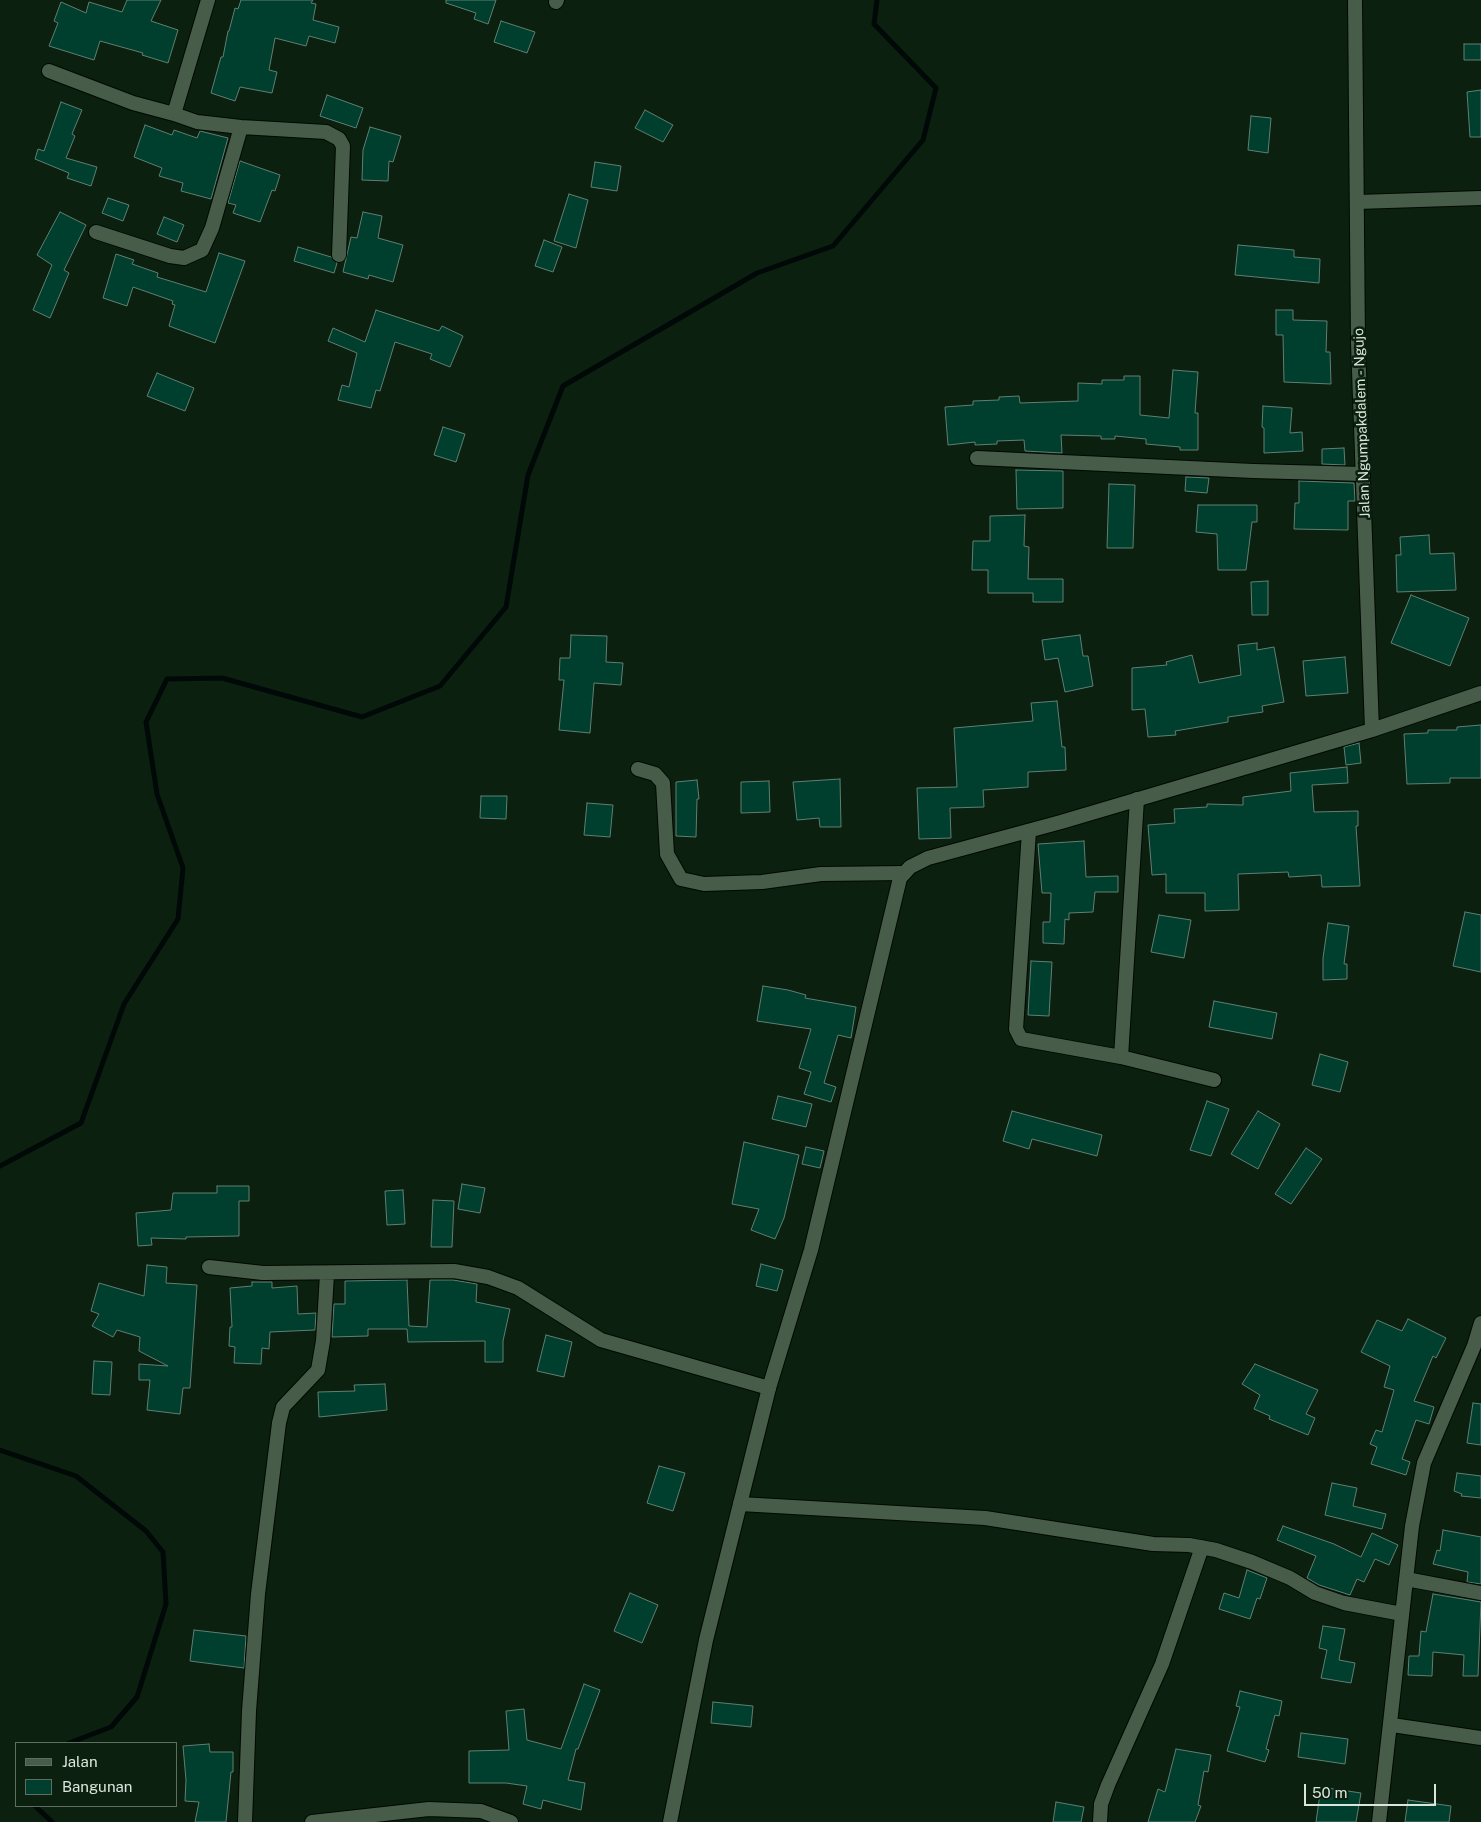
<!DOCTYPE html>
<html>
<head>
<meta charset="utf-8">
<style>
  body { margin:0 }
  #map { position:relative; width:1481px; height:1822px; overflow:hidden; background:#0c2010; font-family:"Public Sans",sans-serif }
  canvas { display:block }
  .legend { position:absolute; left:15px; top:1742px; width:162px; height:65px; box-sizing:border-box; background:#0c2010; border:1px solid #5e6f61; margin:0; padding:6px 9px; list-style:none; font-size:15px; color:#dae6db }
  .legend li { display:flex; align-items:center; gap:10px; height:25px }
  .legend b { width:25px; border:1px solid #5e6f61 }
  .scale { position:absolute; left:1304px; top:1784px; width:132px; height:22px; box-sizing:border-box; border:2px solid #dae6db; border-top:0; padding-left:6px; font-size:15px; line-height:18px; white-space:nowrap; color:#dae6db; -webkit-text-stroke:4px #0c2010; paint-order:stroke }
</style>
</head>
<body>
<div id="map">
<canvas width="1481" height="1822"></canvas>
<ul class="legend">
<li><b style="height:6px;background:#475d4a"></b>Jalan</li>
<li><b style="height:14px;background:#003e2d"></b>Bangunan</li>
</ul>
<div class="scale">50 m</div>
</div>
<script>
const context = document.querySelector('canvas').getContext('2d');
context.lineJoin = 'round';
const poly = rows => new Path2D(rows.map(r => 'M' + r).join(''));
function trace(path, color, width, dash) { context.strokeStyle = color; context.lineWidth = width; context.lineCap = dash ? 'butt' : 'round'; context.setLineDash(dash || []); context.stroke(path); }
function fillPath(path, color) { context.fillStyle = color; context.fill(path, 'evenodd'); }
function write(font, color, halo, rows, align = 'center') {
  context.font = font + ' "Public Sans",sans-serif'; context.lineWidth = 5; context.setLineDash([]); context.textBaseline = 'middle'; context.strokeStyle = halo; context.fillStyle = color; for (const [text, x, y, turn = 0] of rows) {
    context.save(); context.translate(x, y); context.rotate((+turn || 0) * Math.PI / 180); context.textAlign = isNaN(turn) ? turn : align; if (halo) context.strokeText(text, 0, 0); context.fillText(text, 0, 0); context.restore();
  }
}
const stream = poly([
  [0,1166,81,1123,124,1004,178,919,183,868,157,794,146,722,167,679,222,678,362,717,440,686,506,607,528,475,563,386,757,273,833,246,923,140,936,88,874,24,877,0],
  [0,1450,76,1476,146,1531,163,1552,166,1604,137,1697,111,1727,69,1743],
  [35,1806,52,1822]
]);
const building = poly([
  [127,0,161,0,151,21,178,30,168,63,142,55,143,53,100,41,94,60,49,46,58,23,54,21,61,2,86,13,89,2,122,12,127,0],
  [241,0,313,0,311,3,316,4,313,20,339,27,335,43,309,36,306,46,275,38,269,70,277,72,272,93,240,87,235,101,211,93,221,57,223,57,228,31,229,31,235,8,238,9,241,0],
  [446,0,496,0,488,24,474,19,476,13,446,3,446,0],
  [501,21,535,32,527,53,494,42,501,21],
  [1464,44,1481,44,1481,60,1464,60,1464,44],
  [1481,90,1481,137,1470,137,1467,92,1481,90],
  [327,95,363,108,356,128,320,116,327,95],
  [61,102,82,110,72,134,75,136,66,158,97,167,91,186,67,178,69,173,35,159,38,149,44,151,61,102],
  [645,110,673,125,663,142,635,128,645,110],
  [1251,116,1271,118,1268,153,1248,150,1251,116],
  [145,125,172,135,174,130,197,138,200,131,228,138,211,199,181,191,183,183,159,176,162,168,134,157,145,125],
  [370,127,401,136,393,162,389,161,388,181,362,180,363,150,370,127],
  [240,161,280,175,275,191,272,190,260,222,233,213,236,205,228,203,240,161],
  [595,162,621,166,617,191,591,187,595,162],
  [569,194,588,200,576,248,554,241,569,194],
  [108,198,129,205,123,221,102,213,108,198],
  [60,212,86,225,64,270,69,273,50,318,33,310,52,265,37,255,60,212],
  [363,212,382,216,378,238,403,245,393,282,369,275,368,279,343,272,351,237,357,238,363,212],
  [164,217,184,225,177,242,157,234,164,217],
  [544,240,562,247,553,272,535,266,544,240],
  [1238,245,1294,250,1294,257,1320,259,1319,283,1235,275,1238,245],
  [298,247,331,257,337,263,334,273,294,261,298,247],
  [219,253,245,261,215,343,169,326,175,305,172,304,173,301,133,287,127,306,103,298,116,254,134,260,132,264,158,273,157,277,206,292,219,253],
  [376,310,439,331,442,326,463,336,450,367,430,359,432,354,395,342,380,391,376,390,371,408,338,400,342,385,349,387,357,353,328,341,333,328,365,342,376,310],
  [1276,310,1293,310,1293,320,1327,321,1326,352,1330,352,1331,384,1284,382,1283,335,1276,335,1276,310],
  [1173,370,1198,372,1195,413,1198,413,1198,450,1180,450,1180,447,1146,444,1146,439,1115,436,1115,439,1101,439,1101,436,1061,435,1062,453,1025,451,1024,440,997,441,997,444,975,445,975,442,948,445,945,407,973,405,973,401,999,400,999,397,1019,396,1020,403,1078,401,1078,383,1102,384,1102,380,1124,380,1124,376,1140,376,1140,415,1169,418,1173,370],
  [157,373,194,388,185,411,147,396,157,373],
  [1263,406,1292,408,1290,433,1302,432,1303,451,1264,453,1264,428,1262,427,1263,406],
  [443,427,465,434,456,462,434,455,443,427],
  [1344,448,1345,465,1322,464,1322,449,1344,448],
  [1016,470,1063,471,1063,508,1017,509,1016,470],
  [1186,477,1209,478,1207,493,1185,491,1186,477],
  [1299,481,1354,483,1355,501,1348,501,1348,530,1294,529,1295,503,1299,503,1299,481],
  [1109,484,1135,485,1133,548,1107,548,1109,484],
  [1198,505,1257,505,1257,522,1252,522,1246,570,1218,570,1217,534,1196,532,1198,505],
  [1025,515,1024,546,1029,547,1028,579,1063,579,1063,602,1033,602,1033,593,988,593,988,570,972,570,973,541,990,541,990,516,1025,515],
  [1429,535,1430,554,1454,553,1456,590,1397,592,1396,555,1401,555,1400,537,1429,535],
  [1268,581,1268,615,1252,615,1251,582,1268,581],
  [1411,595,1469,618,1450,666,1391,643,1411,595],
  [571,635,607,636,606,662,623,663,621,685,594,683,590,733,559,730,564,680,559,680,560,658,570,658,571,635],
  [1080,635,1083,656,1088,656,1093,686,1065,692,1058,658,1045,660,1042,640,1080,635],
  [1257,643,1257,650,1274,647,1284,702,1262,706,1263,712,1228,717,1228,722,1175,731,1176,735,1148,737,1145,709,1132,710,1132,668,1167,665,1166,662,1192,655,1199,683,1241,675,1238,645,1257,643],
  [1345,657,1348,693,1306,696,1303,661,1345,657],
  [1057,701,1062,747,1065,747,1066,770,1028,772,1028,787,983,790,984,807,950,808,951,838,919,839,917,788,957,787,954,728,1033,721,1031,703,1057,701],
  [1481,725,1481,778,1450,778,1450,783,1407,784,1404,734,1428,733,1428,730,1457,730,1457,727,1481,725],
  [1359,743,1361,763,1346,765,1344,747,1359,743],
  [1347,767,1348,783,1312,785,1314,812,1358,811,1358,826,1356,826,1360,886,1322,887,1321,875,1289,877,1288,872,1238,874,1239,910,1205,911,1205,893,1166,893,1166,874,1152,875,1148,825,1175,823,1174,809,1207,807,1207,804,1243,805,1243,797,1291,791,1290,773,1347,767],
  [840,779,841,827,820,827,819,818,797,820,793,782,840,779],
  [697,780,699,799,697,799,696,837,676,836,676,782,697,780],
  [769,781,770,812,741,813,741,782,769,781],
  [481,796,507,796,506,819,480,818,481,796],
  [587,803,613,805,610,837,584,835,587,803],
  [1084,841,1086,877,1118,876,1118,892,1095,892,1093,912,1069,913,1069,920,1065,919,1064,944,1043,943,1043,922,1050,922,1051,893,1042,893,1038,844,1084,841],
  [1465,912,1481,915,1481,972,1453,966,1465,912],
  [1159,915,1191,920,1184,958,1151,952,1159,915],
  [1328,923,1349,926,1344,964,1347,964,1347,979,1323,980,1323,958,1328,923],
  [1031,961,1052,962,1049,1016,1028,1015,1031,961],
  [763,986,788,990,806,995,805,998,856,1007,851,1038,838,1035,824,1083,836,1087,831,1102,804,1094,811,1072,799,1068,811,1029,757,1021,763,986],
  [1214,1001,1277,1013,1272,1039,1209,1027,1214,1001],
  [1320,1054,1348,1062,1340,1092,1312,1085,1320,1054],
  [778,1096,812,1104,806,1127,772,1119,778,1096],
  [1207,1101,1229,1109,1211,1156,1190,1150,1207,1101],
  [1012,1111,1102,1135,1097,1156,1032,1139,1029,1149,1003,1141,1012,1111],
  [1258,1111,1280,1124,1258,1169,1231,1154,1258,1111],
  [744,1142,799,1155,784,1218,775,1239,751,1230,759,1209,732,1204,744,1142],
  [806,1147,824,1151,820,1168,802,1164,806,1147],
  [1306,1148,1322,1159,1291,1204,1275,1194,1306,1148],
  [462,1184,485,1188,480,1213,458,1209,462,1184],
  [217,1186,249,1186,249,1201,239,1201,239,1236,186,1237,186,1239,151,1238,152,1245,138,1246,136,1213,171,1210,173,1193,217,1193,217,1186],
  [403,1190,405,1224,387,1225,385,1191,403,1190],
  [433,1200,454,1201,452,1247,431,1247,433,1200],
  [761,1264,783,1270,777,1291,756,1286,761,1264],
  [147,1265,167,1267,166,1283,197,1285,190,1388,183,1388,180,1414,147,1410,150,1380,139,1380,139,1364,168,1366,139,1351,140,1337,117,1330,113,1337,92,1326,99,1314,91,1311,99,1283,144,1296,147,1265],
  [407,1280,409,1326,427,1327,430,1280,453,1280,477,1284,476,1302,510,1309,503,1341,503,1362,485,1362,485,1341,408,1342,407,1329,368,1329,368,1336,332,1337,334,1304,345,1304,345,1281,407,1280],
  [252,1282,272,1282,272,1288,297,1286,298,1314,316,1313,315,1330,270,1332,269,1349,262,1348,261,1364,234,1363,235,1347,229,1346,230,1327,232,1327,230,1288,252,1286,252,1282],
  [1408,1319,1446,1338,1436,1358,1433,1356,1414,1401,1434,1407,1429,1424,1416,1420,1402,1459,1410,1462,1406,1475,1371,1464,1377,1447,1370,1444,1376,1430,1382,1432,1394,1390,1384,1387,1390,1366,1361,1352,1377,1320,1402,1331,1408,1319],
  [546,1335,572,1342,564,1377,537,1371,546,1335],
  [94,1361,112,1362,110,1395,92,1394,94,1361],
  [1255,1364,1318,1390,1306,1414,1315,1418,1308,1435,1269,1419,1270,1416,1254,1409,1260,1395,1242,1384,1255,1364],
  [385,1384,387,1410,319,1417,318,1392,355,1391,354,1385,385,1384],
  [1473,1403,1481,1404,1481,1445,1467,1443,1473,1403],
  [659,1466,685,1473,673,1511,647,1503,659,1466],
  [1457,1473,1481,1476,1481,1498,1461,1496,1462,1494,1454,1491,1457,1473],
  [1332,1483,1357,1488,1353,1506,1386,1514,1382,1529,1325,1515,1332,1483],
  [1283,1526,1334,1544,1361,1557,1372,1533,1398,1545,1389,1565,1375,1559,1364,1582,1357,1579,1350,1595,1319,1585,1307,1578,1316,1556,1277,1540,1283,1526],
  [1443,1530,1481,1537,1481,1584,1467,1582,1468,1572,1433,1564,1437,1550,1440,1551,1443,1530],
  [1247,1570,1267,1578,1260,1599,1257,1598,1250,1619,1219,1609,1224,1593,1239,1598,1247,1570],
  [630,1593,658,1605,642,1643,614,1631,630,1593],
  [1433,1594,1481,1602,1478,1676,1463,1676,1464,1655,1433,1652,1432,1676,1408,1675,1409,1656,1419,1656,1421,1631,1426,1632,1433,1594],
  [1323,1626,1345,1629,1339,1660,1355,1663,1351,1683,1321,1678,1327,1650,1319,1648,1323,1626],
  [194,1630,246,1636,244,1668,190,1661,194,1630],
  [584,1684,600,1690,578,1749,576,1749,568,1780,585,1783,581,1810,543,1800,541,1809,523,1804,527,1786,506,1783,469,1783,469,1751,509,1750,506,1711,524,1709,527,1740,561,1749,584,1684],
  [1240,1691,1282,1701,1279,1716,1275,1715,1266,1749,1269,1750,1265,1762,1227,1751,1240,1707,1236,1706,1240,1691],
  [713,1702,753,1706,751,1727,711,1723,713,1702],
  [1301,1733,1348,1739,1345,1764,1298,1757,1301,1733],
  [209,1744,210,1752,233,1752,233,1772,231,1772,226,1822,195,1822,199,1802,185,1801,186,1780,183,1746,209,1744],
  [1176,1749,1211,1755,1208,1772,1204,1771,1198,1805,1201,1806,1195,1822,1148,1822,1158,1789,1165,1792,1176,1749],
  [1321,1787,1361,1793,1356,1822,1316,1822,1321,1787],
  [1408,1800,1451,1806,1449,1822,1405,1822,1408,1800],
  [1056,1802,1084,1807,1081,1822,1053,1822,1056,1802]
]);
const minor = poly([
  [208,0,174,114,197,122,241,127,326,132,339,139,343,146,339,255],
  [556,2,557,0],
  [49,71,133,103,174,114],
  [1357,202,1481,198],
  [96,232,170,256,184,258,202,250,212,228,241,127],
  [977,458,1253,471,1363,474],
  [638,769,655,774,663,783,667,854,681,879,704,884,762,882,821,874,904,873],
  [1029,831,1016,1029,1021,1039,1121,1057,1214,1080],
  [1121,1057,1137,799],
  [209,1267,263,1273,454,1271,488,1277,518,1288,601,1340,769,1388],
  [740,1504,985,1518,1153,1544,1189,1545,1216,1550,1252,1562,1290,1578,1315,1593,1344,1603,1402,1614],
  [1406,1579,1481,1593],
  [1392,1725,1481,1738],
  [245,1822,249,1711,258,1594,279,1423,283,1407,318,1370,323,1341,327,1274],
  [312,1822,429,1809,481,1811,511,1822],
  [1100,1822,1101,1804,1108,1785,1162,1664,1202,1547],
  [1379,1822,1412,1526,1424,1463,1474,1346,1481,1323]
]);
const tertiary = poly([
  [1355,0,1358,343,1372,730],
  [670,1822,706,1640,769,1388,811,1250,900,878,910,867,928,858,1061,822,1372,730,1481,693]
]);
const streetNames = [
  ["Jalan Ngumpakdalem - Ngujo",1362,423,-92]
];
trace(stream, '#000908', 5);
fillPath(building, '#003e2d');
trace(building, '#607f72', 1);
trace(minor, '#000901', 16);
trace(tertiary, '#000901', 16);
trace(minor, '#475d4a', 14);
trace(tertiary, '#475d4a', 14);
write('14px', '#dae6db', '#0c2010', streetNames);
</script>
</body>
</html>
